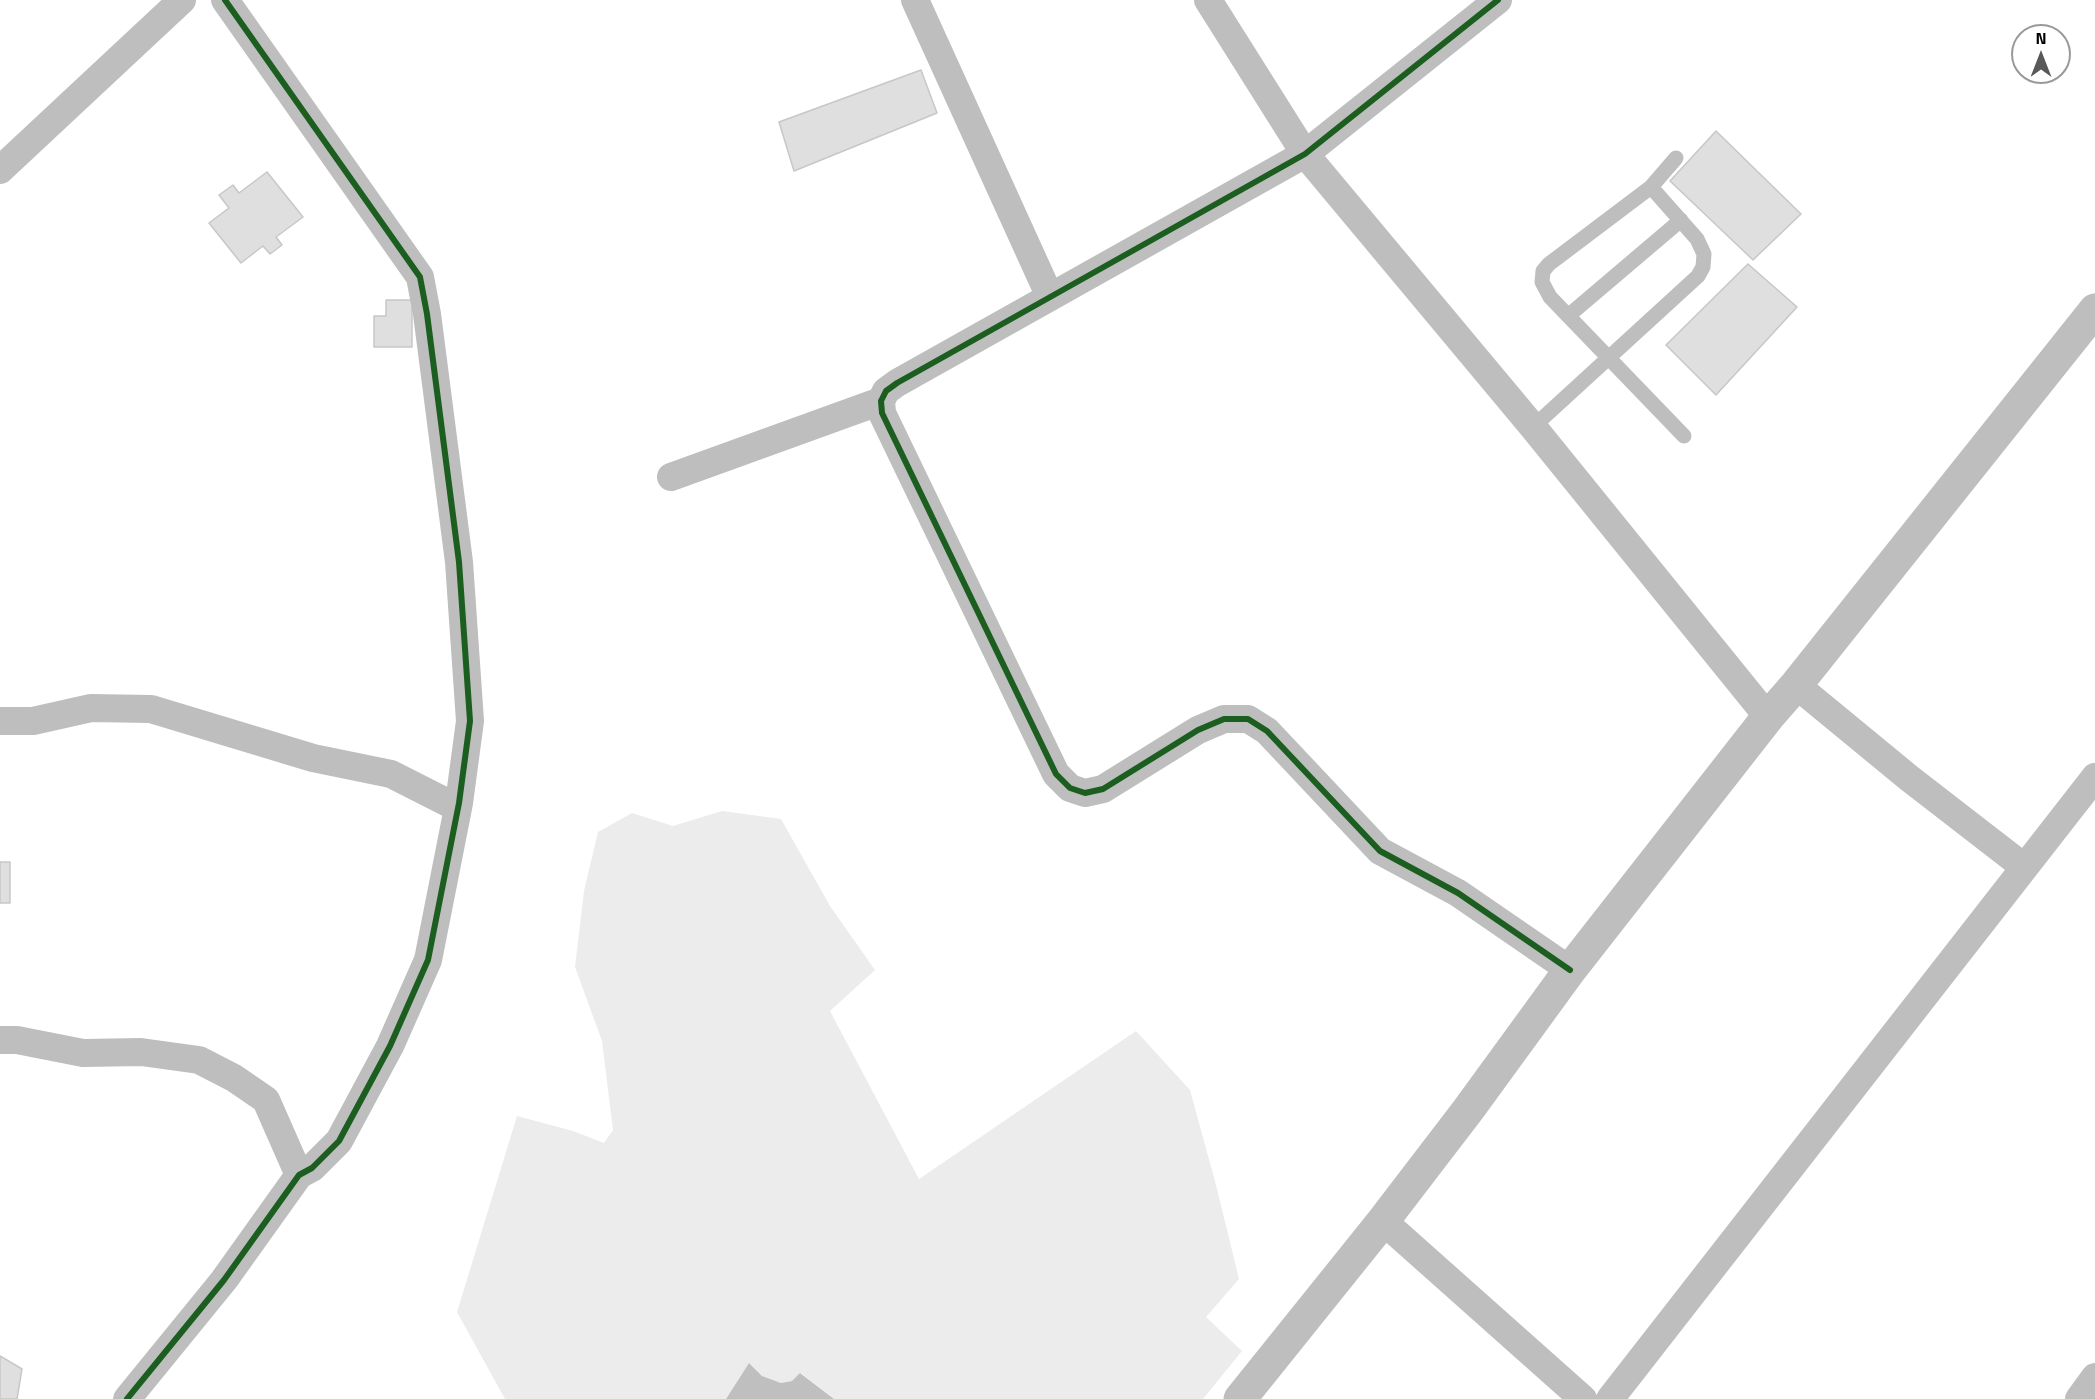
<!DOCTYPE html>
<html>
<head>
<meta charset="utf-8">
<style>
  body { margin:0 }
  #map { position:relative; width:2095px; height:1399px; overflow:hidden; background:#fff; font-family:"Titillium Web",sans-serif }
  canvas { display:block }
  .north { position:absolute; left:2011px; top:24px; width:60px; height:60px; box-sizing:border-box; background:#fff; border:2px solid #999; border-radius:50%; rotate:0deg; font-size:16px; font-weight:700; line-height:24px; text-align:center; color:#000 }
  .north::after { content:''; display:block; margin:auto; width:21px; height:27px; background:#595959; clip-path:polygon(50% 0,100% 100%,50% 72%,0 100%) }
</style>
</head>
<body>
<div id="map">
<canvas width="2095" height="1399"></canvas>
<div class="north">N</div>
</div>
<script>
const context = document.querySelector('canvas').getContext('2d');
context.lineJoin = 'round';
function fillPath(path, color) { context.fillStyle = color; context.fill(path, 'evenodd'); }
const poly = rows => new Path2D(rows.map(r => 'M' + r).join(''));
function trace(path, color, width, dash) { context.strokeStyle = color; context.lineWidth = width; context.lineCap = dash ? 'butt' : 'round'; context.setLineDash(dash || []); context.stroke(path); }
const green = poly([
  [722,811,781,819,830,906,875,970,830,1011,919,1179,1136,1031,1190,1090,1216,1185,1239,1279,1206,1317,1242,1351,1203,1399,834,1399,801,1373,793,1381,781,1383,762,1376,749,1363,726,1399,505,1399,457,1312,517,1116,573,1131,604,1143,613,1130,602,1041,575,967,584,891,598,832,632,813,673,826]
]);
const water = poly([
  [749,1363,762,1376,781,1383,792,1381,800,1373,834,1399,726,1399]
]);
const building = poly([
  [921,70,937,113,794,171,779,122,921,70],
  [1716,131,1801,214,1753,260,1670,181,1716,131],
  [267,172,303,217,276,237,282,245,270,254,263,246,241,263,209,223,229,208,219,195,233,185,239,193,267,172],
  [1748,264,1797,307,1716,395,1666,345,1748,264],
  [386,300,412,300,412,347,374,347,374,316,386,316,386,300],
  [0,862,10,862,10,903,0,903,0,862],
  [0,1356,22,1369,17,1399,0,1399,0,1356]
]);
const service = poly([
  [1676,158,1651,187,1549,264,1543,271,1542,282,1550,297,1684,436],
  [1568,316,1681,220],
  [1533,427,1698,276,1703,267,1704,254,1697,239,1651,187]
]);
const minor = poly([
  [915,0,1050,297],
  [1208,0,1305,154,1533,427,1768,717],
  [1498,0,1305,154,897,383,886,391,881,401,882,413,1056,774,1070,788,1085,793,1103,789,1198,730,1224,719,1248,719,1267,731,1380,851,1458,893,1570,970],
  [0,170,182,0],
  [671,477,881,401],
  [1796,685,1909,778,2024,867],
  [0,721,33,721,91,708,151,709,313,758,391,774,458,808],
  [0,1040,17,1040,83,1053,141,1052,199,1060,234,1078,266,1100,299,1175],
  [1383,1221,1583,1399],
  [127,1399,224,1280,299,1175,312,1168,339,1141,390,1046,428,960,459,803,470,721,459,562,427,314,420,277,225,0],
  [1610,1399,2095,777],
  [2079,1399,2095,1377]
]);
const tertiary = poly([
  [1240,1399,1383,1221,1468,1110,1570,970,1768,717,1796,685,2095,310]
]);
const cycleway = poly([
  [1498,0,1305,154,897,383,886,391,881,401,882,413,1056,774,1070,788,1085,793,1103,789,1198,730,1224,719,1248,719,1267,731,1380,851,1458,893,1570,970],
  [127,1399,224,1280,299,1175,312,1168,339,1141,390,1046,428,960,459,803,470,721,459,562,427,314,420,277,225,0]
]);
fillPath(green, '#ececec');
fillPath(water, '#bfbfbf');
fillPath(building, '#dfdfdf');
trace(building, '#c7c7c7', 1.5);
trace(service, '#bebebe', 15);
trace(minor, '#bebebe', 28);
trace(tertiary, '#bebebe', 33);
trace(cycleway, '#1b5e20', 6);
</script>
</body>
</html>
